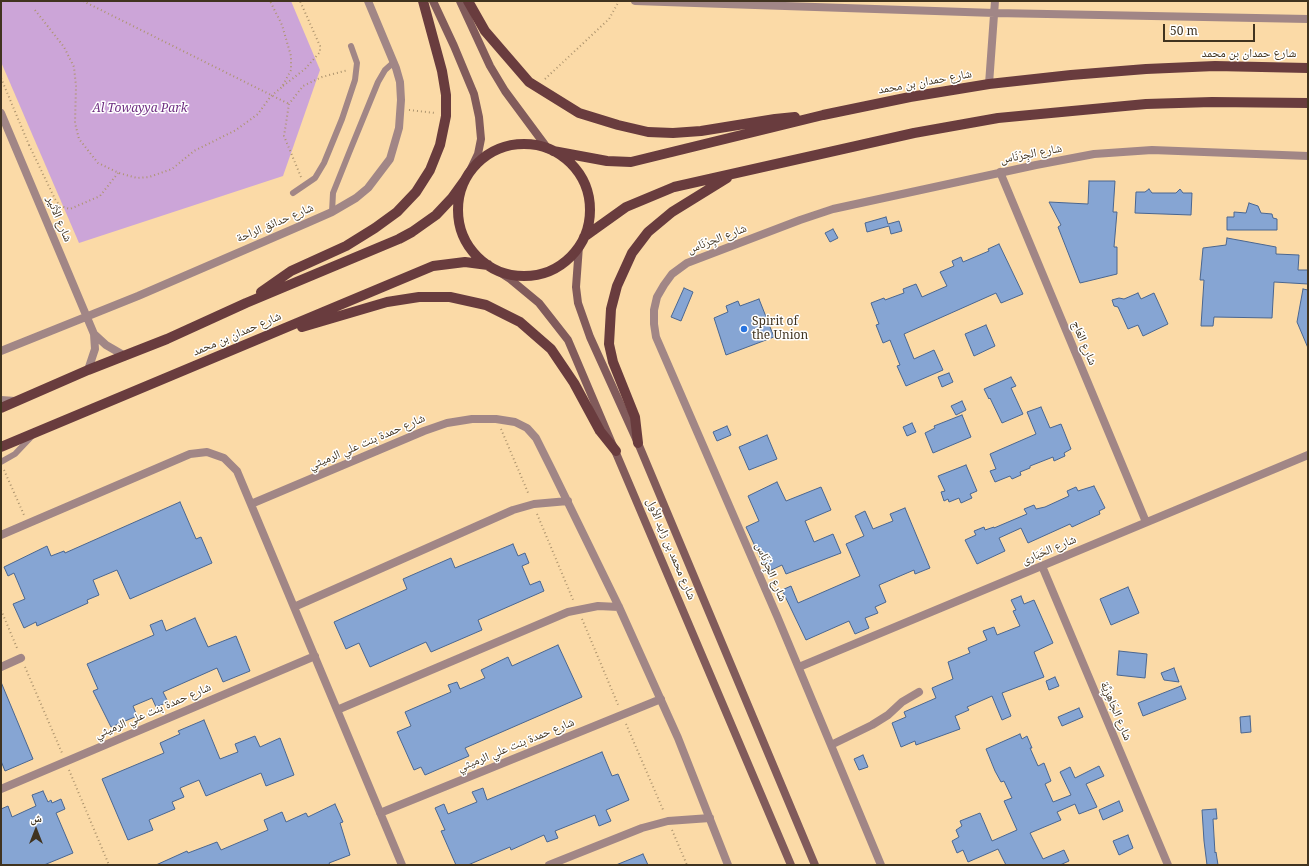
<!DOCTYPE html>
<html>
<head>
<meta charset="utf-8">
<style>
  body { margin:0 }
  #map { position:relative; width:1309px; height:866px; overflow:hidden; background:#fbdaa7; font-family:"Noto Serif","Noto Naskh Arabic",serif }
  canvas { display:block }
  .frame { position:absolute; inset:0; border:2px solid #40331f; pointer-events:none }
  .north { position:absolute; left:16px; top:810px; width:40px; height:40px; -webkit-text-stroke:3px #fff; paint-order:stroke; rotate:0deg; font-size:11px; font-weight:700; line-height:16px; text-align:center; color:#40331f }
  .north::after { content:''; display:block; margin:auto; width:14px; height:18px; background:#40331f; clip-path:polygon(50% 0,100% 100%,50% 72%,0 100%) }
  .scale { position:absolute; left:1163px; top:24px; width:92px; height:18px; box-sizing:border-box; border:2px solid #40331f; border-top:0; padding-left:5px; font-size:12px; line-height:14px; white-space:nowrap; color:#40331f; -webkit-text-stroke:3px #fff; paint-order:stroke }
</style>
</head>
<body>
<div id="map">
<canvas width="1309" height="866"></canvas>
<div class="frame"></div>
<div class="north">ش</div>
<div class="scale">50 m</div>
</div>
<script>
const context = document.querySelector('canvas').getContext('2d');
context.lineJoin = 'round';
function fillPath(path, color) { context.fillStyle = color; context.fill(path, 'evenodd'); }
const poly = rows => new Path2D(rows.map(r => 'M' + r).join(''));
function trace(path, color, width, dash) { context.strokeStyle = color; context.lineWidth = width; context.lineCap = dash ? 'butt' : 'round'; context.setLineDash(dash || []); context.stroke(path); }
function write(font, color, halo, rows, align = 'center') {
  context.font = font + ' "Noto Serif","Noto Naskh Arabic",serif'; context.lineWidth = 3; context.setLineDash([]); context.textBaseline = 'middle'; context.strokeStyle = halo; context.fillStyle = color; for (const [text, x, y, turn = 0] of rows) {
    context.save(); context.translate(x, y); context.rotate((+turn || 0) * Math.PI / 180); context.textAlign = isNaN(turn) ? turn : align; if (halo) context.strokeText(text, 0, 0); context.fillText(text, 0, 0); context.restore();
  }
}
const green = poly([
  [1,1,291,1,320,70,283,176,79,243,1,62]
]);
const building = poly([
  [1089,181,1115,181,1113,212,1117,212,1114,247,1117,247,1117,274,1080,283,1058,227,1061,225,1049,202,1088,204,1089,181],
  [1149,189,1152,193,1176,193,1180,189,1183,193,1192,193,1191,215,1135,213,1136,192,1145,192,1149,189],
  [1249,203,1258,206,1261,213,1272,214,1273,218,1277,219,1277,230,1227,230,1227,217,1234,217,1234,212,1246,213,1249,203],
  [886,217,888,224,899,221,902,231,891,234,889,226,867,232,865,223,886,217],
  [833,229,838,238,830,242,825,233,833,229],
  [1227,238,1276,247,1276,254,1299,255,1298,270,1308,270,1308,284,1274,282,1272,318,1214,317,1213,326,1201,326,1204,280,1200,280,1203,248,1226,245,1227,238],
  [999,244,1023,294,1001,303,996,293,904,334,914,359,934,350,943,370,906,386,897,366,900,365,890,340,883,343,876,325,879,324,871,303,884,298,885,300,904,293,903,289,916,284,922,297,947,286,940,272,954,266,952,261,961,257,963,262,989,251,988,249,999,244],
  [684,288,693,292,681,321,671,317,684,288],
  [1303,289,1308,290,1308,348,1297,322,1303,289],
  [1138,293,1141,299,1154,293,1168,324,1143,336,1138,325,1128,329,1118,307,1114,306,1112,300,1119,298,1124,299,1138,293],
  [759,299,774,337,726,355,714,318,728,312,726,306,738,301,740,306,759,299],
  [986,325,995,346,974,356,965,334,986,325],
  [949,373,953,382,942,387,938,377,949,373],
  [1011,377,1016,386,1011,388,1023,414,1002,423,990,398,989,399,984,389,1011,377],
  [962,401,966,410,956,415,951,406,962,401],
  [1041,407,1050,428,1061,424,1071,449,1064,453,1065,456,1054,461,1053,457,1030,466,1030,468,1020,472,1021,475,1012,479,1010,476,995,482,990,471,996,469,990,454,1036,434,1027,412,1041,407],
  [962,415,971,437,933,453,925,433,935,428,934,426,962,415],
  [912,423,916,432,907,436,903,427,912,423],
  [727,426,731,435,717,441,713,432,727,426],
  [767,435,777,459,749,470,739,447,767,435],
  [966,465,977,491,970,494,972,498,961,503,959,498,949,502,948,499,944,501,941,492,945,491,938,476,966,465],
  [777,482,786,501,821,487,831,510,805,521,814,542,833,534,841,553,786,574,782,565,767,572,746,527,759,521,748,496,777,482],
  [1094,486,1105,508,1099,511,1100,514,1072,527,1070,524,1028,543,1021,528,999,538,1005,551,977,564,965,540,976,535,974,531,984,527,985,530,994,527,994,528,1027,514,1024,509,1034,505,1036,509,1045,507,1069,496,1067,491,1076,487,1078,491,1094,486],
  [180,502,196,539,201,537,212,563,130,599,117,570,93,580,99,595,87,600,88,603,37,626,36,622,24,628,13,604,25,599,14,573,8,576,4,567,47,546,51,556,64,551,65,553,180,502],
  [905,508,930,568,915,574,914,570,879,585,886,602,875,607,878,613,865,618,869,628,855,634,849,621,806,640,782,590,791,586,798,603,860,576,846,544,864,536,855,516,865,511,873,529,893,521,890,514,905,508],
  [513,544,518,556,525,553,529,563,522,566,530,585,540,581,544,591,478,620,482,630,431,652,426,642,370,667,359,643,346,649,334,622,407,589,403,579,451,558,455,568,513,544],
  [1128,587,1139,613,1111,625,1100,599,1128,587],
  [1021,596,1024,604,1034,600,1053,643,1034,652,1044,677,1002,693,1011,716,1002,720,992,696,967,707,969,710,955,716,960,729,916,745,915,741,901,747,892,723,906,717,904,712,936,698,932,688,953,679,948,662,970,653,968,648,987,640,983,631,994,627,997,635,1020,626,1013,611,1016,610,1011,600,1021,596],
  [195,618,208,647,236,636,250,671,223,682,217,668,163,692,168,702,156,707,152,698,133,706,137,716,111,727,93,691,98,689,87,664,154,635,150,625,162,620,166,631,195,618],
  [558,645,582,697,465,748,469,756,425,775,421,767,414,770,397,732,411,726,405,712,451,692,448,685,457,682,460,689,485,678,481,670,508,657,512,666,558,645],
  [1119,651,1147,654,1145,678,1117,675,1119,651],
  [1174,668,1179,682,1164,680,1161,673,1174,668],
  [1055,677,1059,686,1049,690,1046,681,1055,677],
  [1,682,33,759,5,771,1,761,1,682],
  [1181,686,1186,699,1143,716,1138,703,1181,686],
  [1079,708,1083,717,1062,726,1058,717,1079,708],
  [1250,716,1251,732,1241,733,1240,717,1250,716],
  [204,720,220,759,238,752,235,744,255,736,260,747,280,738,294,775,266,786,261,773,206,796,199,780,180,788,184,797,172,802,175,809,149,820,153,830,128,840,102,779,164,753,160,743,180,734,178,731,204,720],
  [1020,734,1022,739,1027,736,1032,748,1030,748,1038,766,1044,763,1051,781,1045,784,1053,802,1071,795,1060,772,1070,767,1075,778,1099,766,1104,776,1086,784,1097,807,1079,814,1075,804,1057,812,1061,820,1030,833,1043,859,1064,850,1069,861,1060,865,1006,865,998,849,968,862,963,850,957,853,952,841,959,837,956,830,962,826,960,821,980,813,992,841,1017,830,1004,801,1012,798,1004,781,1001,782,995,771,986,749,1020,734],
  [602,752,612,776,618,774,629,800,606,810,611,821,599,826,595,815,555,831,558,838,547,842,544,835,511,850,510,847,468,865,456,865,441,831,445,830,435,808,444,804,448,814,477,802,472,792,483,788,487,800,602,752],
  [863,755,868,767,859,770,854,759,863,755],
  [43,791,48,802,51,800,52,803,61,799,65,809,56,813,73,853,44,865,1,865,1,809,8,806,12,817,36,806,32,795,43,791],
  [1119,801,1123,811,1103,820,1099,810,1119,801],
  [335,804,343,822,340,823,350,855,329,863,330,865,156,865,187,851,188,853,217,842,221,850,268,830,264,820,282,812,286,822,306,813,308,817,335,804],
  [1216,809,1217,819,1213,819,1215,853,1216,852,1218,865,1207,865,1204,841,1202,810,1216,809],
  [1128,835,1133,848,1119,855,1113,841,1128,835],
  [643,854,648,865,616,865,643,854]
]);
const path = poly([
  [83,1,289,104],
  [35,10,64,47,74,67,76,86,75,123,79,139,98,163,119,173,137,178,149,177,172,169,194,151,236,130,258,114,271,96,282,87,291,70,291,56,282,25,270,1],
  [1,78,29,145],
  [545,79,609,19,619,1],
  [283,86,305,69,320,52,320,46,300,1],
  [409,110,435,113],
  [29,145,55,199,60,206,70,209,100,196,118,173],
  [301,177,284,136,289,104,303,86,322,77,348,70],
  [501,429,529,495],
  [4,470,24,515],
  [537,514,574,602],
  [1,610,17,648],
  [582,619,619,707],
  [25,667,62,753],
  [626,724,664,812],
  [69,770,109,865],
  [672,830,687,865]
]);
const service = poly([
  [293,193,315,178,324,163,342,119,355,80,357,63,351,46],
  [332,212,333,193,349,153,378,82,385,70,394,62],
  [1,399,15,400],
  [1,462,15,454,33,435]
]);
const minor = poly([
  [635,1,995,13,1308,19],
  [989,84,995,1],
  [1,113,94,334,95,349,88,370],
  [1000,172,1146,522],
  [94,334,106,345,125,356],
  [1,351,138,296,307,223,332,212,356,198,368,188,390,159,399,128,401,100,400,82,396,68,368,1],
  [251,504,424,431,447,423,472,419,496,419,515,422,527,428,536,438,552,470,619,607,678,738,728,865],
  [1,535,190,454,207,452,224,458,237,471,402,865],
  [1042,566,1168,865],
  [294,607,513,510,534,504,568,501],
  [1,667,21,658],
  [799,667,1308,455],
  [337,710,568,612,598,606,619,607],
  [831,745,872,725,888,715,902,702,919,692],
  [1,789,315,656],
  [380,813,661,699],
  [549,865,642,828,668,821,710,818],
  [881,865,777,616,656,337,654,324,654,310,657,297,664,285,672,274,687,263,800,220,833,209,1036,165,1094,154,1152,150,1308,156]
]);
const secondary = poly([
  [433,1,454,46,474,94,479,117,481,139,478,154,468,175],
  [460,1,490,66,505,91,548,149],
  [579,246,576,287,578,303,590,337,638,443,815,865],
  [493,268,510,279,539,303,568,340,791,865]
]);
const primary = poly([
  [468,1,485,31,529,82,579,113,618,125,648,132,673,133,701,131,775,119,795,117],
  '458 210a66 66 0 1 1 132 0a66 66 0 1 1-132 0Z',
  [553,151,607,161,631,162,823,115,910,97,989,84,1071,75,1146,69,1215,66,1308,68],
  [584,237,626,207,674,187,914,133,998,118,1146,104,1212,102,1308,103],
  [261,292,291,271,346,246,375,228,397,212,416,192,430,170,440,145,446,116,446,95,442,71,423,1],
  [302,327,387,302,419,297,450,297,486,305,520,322,551,349,574,383,600,431,616,451],
  [1,408,88,370,167,339,246,303,399,239,412,232,436,215,452,198,465,180],
  [638,443,635,417,613,362,609,344,611,309,617,286,632,253,648,232,672,212,727,178],
  [1,447,433,266,465,262,488,265]
]);
const markers = [
  [744,329,4,"#2874e0"]
];
const streetNames = [
  ["شارع حمدان بن محمد",1249,54],
  ["شارع حمدان بن محمد",925,82,-10],
  ["شارع الجِرْنَاس",1031,154,-11],
  ["شارع الأثير",59,219,67],
  ["شارع حدائق الراحة",275,223,-23],
  ["شارع الجِرْنَاس",717,239,-21],
  ["شارع حمدان بن محمد",237,334,-23],
  ["شارع العَاج",1084,343,67],
  ["شارع حمدة بنت علي الرميثي",367,442,-23],
  ["شارع محمد بن زايد الأول",671,549,67],
  ["شارع الحَبَارى",1049,550,-23],
  ["شارع الجِرْنَاس",771,572,67],
  ["شارع حمدة بنت علي الرميثي",153,711,-23],
  ["شارع الجَاهِزِيَّة",1116,711,67],
  ["شارع حمدة بنت علي الرميثي",516,745,-22]
];
const parkNames = [
  ["Al Towayya Park",140,109]
];
const poiNames = [
  ["Spirit of",752,322],
  ["the Union",752,336]
];
fillPath(green, '#cca5d8');
fillPath(building, '#86a5d3');
trace(building, '#4a6690', 1);
trace(path, '#ad946e', 2, [1, 3]);
trace(service, '#a18686', 6);
trace(minor, '#a18686', 8);
trace(secondary, '#815b5b', 8);
trace(primary, '#693c3e', 10);
for (const [x, y, r, color] of markers) { const dot = new Path2D(); dot.arc(x, y, r, 0, 2 * Math.PI); context.fillStyle = color; context.fill(dot); trace(dot, '#fff', 1.5); }
write('12px', '#40331f', '#fff', streetNames);
write('italic 12px', '#6f2f82', '#fff', parkNames);
write('12px', '#40331f', '#fff', poiNames, 'left');
</script>
</body>
</html>
